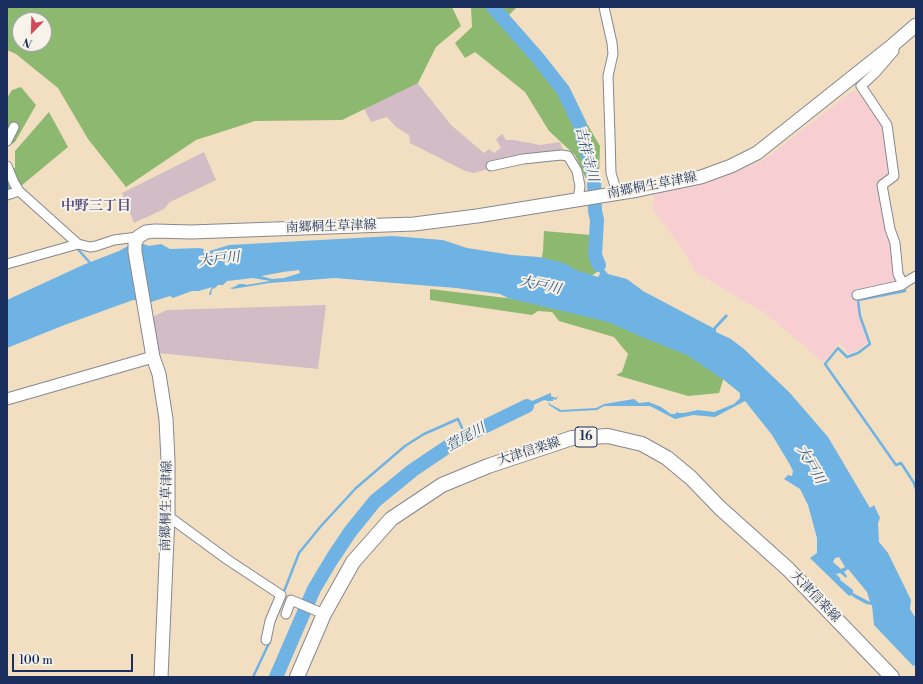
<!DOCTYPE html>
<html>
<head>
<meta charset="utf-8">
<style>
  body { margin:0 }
  #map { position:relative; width:923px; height:684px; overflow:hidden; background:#f2dfc1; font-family:"Libre Bodoni",serif }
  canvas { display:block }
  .frame { position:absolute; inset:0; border:8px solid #1b2f5e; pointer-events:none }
  .north { position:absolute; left:12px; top:12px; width:40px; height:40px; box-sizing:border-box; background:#f7f3e8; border:1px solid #9fa5b1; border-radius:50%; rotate:203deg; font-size:11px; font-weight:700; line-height:16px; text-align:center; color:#1b2f5e }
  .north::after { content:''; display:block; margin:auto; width:14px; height:18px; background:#d1495b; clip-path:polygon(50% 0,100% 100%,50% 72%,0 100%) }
  .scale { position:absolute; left:12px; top:654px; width:121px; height:18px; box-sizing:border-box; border:2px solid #1b2f5e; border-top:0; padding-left:5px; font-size:12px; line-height:14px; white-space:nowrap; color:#1b2f5e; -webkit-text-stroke:3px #f7f3e8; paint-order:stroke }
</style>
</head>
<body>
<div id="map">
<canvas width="923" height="684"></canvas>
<div class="frame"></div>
<div class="north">N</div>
<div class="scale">100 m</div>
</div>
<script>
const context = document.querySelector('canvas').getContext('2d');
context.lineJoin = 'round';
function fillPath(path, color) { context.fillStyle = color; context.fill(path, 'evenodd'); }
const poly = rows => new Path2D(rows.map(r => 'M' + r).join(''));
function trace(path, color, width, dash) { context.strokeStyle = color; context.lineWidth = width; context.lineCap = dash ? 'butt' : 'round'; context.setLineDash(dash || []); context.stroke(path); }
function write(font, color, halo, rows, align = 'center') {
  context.font = font + ' "Libre Bodoni","Noto Serif JP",serif'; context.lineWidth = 4; context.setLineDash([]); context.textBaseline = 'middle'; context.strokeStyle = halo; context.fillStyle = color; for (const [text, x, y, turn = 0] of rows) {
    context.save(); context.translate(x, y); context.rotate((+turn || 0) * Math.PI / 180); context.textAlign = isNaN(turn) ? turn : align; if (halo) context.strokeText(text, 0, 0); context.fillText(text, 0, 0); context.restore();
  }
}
const built = poly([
  [853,91,864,97,882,126,891,175,878,184,899,282,855,291,860,316,869,342,850,354,839,343,823,362,765,313,695,272,686,254,653,209,654,191,708,182,761,162]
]);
const industrial = poly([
  [416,81,451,125,484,153,489,149,494,153,501,148,496,139,502,134,506,140,514,140,540,145,560,142,565,156,495,167,474,173,465,171,410,143,409,135,396,127,387,117,371,122,362,105],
  [204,152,216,180,170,202,164,209,134,223,122,193],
  [326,305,318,369,157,353,152,317,167,310]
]);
const forest = poly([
  [7,7,452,7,461,26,436,47,418,83,342,120,255,121,196,140,126,187,88,139,58,88,16,54,7,50],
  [20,20,44,20,44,44,20,44],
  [471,7,517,7,501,23,566,88,600,146,599,176,587,181,575,155,549,131,525,92,475,52,465,58,455,43,472,27],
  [21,87,36,105,15,142,7,147,7,98,12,90],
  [49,112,68,147,21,186,7,187,7,169,15,168,15,151],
  [544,231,591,235,598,248,597,272,588,278,541,261,543,251],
  [430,289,532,301,607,320,688,353,724,377,719,393,688,396,616,375,622,372,628,354,614,337,559,321,552,312,538,311,532,315,430,300]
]);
const water = poly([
  [393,236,443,240,467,248,512,255,539,257,564,263,576,270,598,277,600,274,594,255,595,244,598,257,602,263,603,268,608,274,627,279,643,291,713,328,726,314,728,316,716,329,716,332,731,339,744,349,790,393,828,437,870,508,874,505,880,518,878,523,879,542,888,553,911,600,910,609,916,619,916,666,915,665,913,666,916,669,874,625,872,605,866,604,855,598,851,595,849,596,810,558,817,553,817,538,808,505,800,489,784,479,788,475,792,476,793,471,789,463,772,435,745,401,715,417,693,415,675,419,650,406,604,406,597,410,560,412,549,405,548,401,544,400,507,418,514,409,548,394,551,393,551,396,556,398,559,395,556,400,553,399,553,401,548,401,550,404,561,410,596,408,604,404,634,399,639,403,649,402,661,407,671,414,675,414,677,412,679,413,684,413,698,410,714,412,734,404,740,398,740,393,724,380,687,355,642,337,608,322,508,298,500,294,456,288,394,283,335,278,270,283,232,289,230,288,234,287,239,284,245,284,246,285,270,281,253,278,227,281,223,285,218,285,215,288,212,289,211,295,209,295,210,291,212,287,199,291,192,291,173,298,170,296,151,302,133,300,67,324,7,348,7,300,83,265,119,251,126,247,141,243,149,246,161,244,170,249,199,248,204,249,203,253,229,245],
  [299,270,300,273,284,278,272,279,261,276,283,272],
  [839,557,845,567,841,569,833,562,835,558],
  [848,569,867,592,870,602,853,593,853,590,839,579,841,579,836,574,840,573,846,578,847,576,844,572]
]);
const stream = poly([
  [7,188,10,188],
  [76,247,91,264],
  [905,291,858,300,860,316,870,344,858,353,847,357,838,348,825,364,896,465,901,463,914,483,916,489],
  [283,594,299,553,321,526,356,488,405,446,424,434,458,419,463,430,468,435],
  [253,677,270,641]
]);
const river = poly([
  [493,7,537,57,563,90,579,123,594,180,595,211,597,220,595,255,599,265],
  [276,677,314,589,332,559,350,532,375,501,413,470,459,439,527,406]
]);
const minor = poly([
  [604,7,612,43,613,54,608,76,610,135,611,173,617,193],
  [894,44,894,51,875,73,861,86,887,125,894,176,882,185,890,229,895,243,898,274,903,284],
  [7,141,14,127],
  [7,166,14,183,19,191],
  [491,166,523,159,561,155,568,156,577,171,580,186,578,199],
  [7,195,19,191,78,244],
  [7,264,78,244,90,247,96,246,114,240,138,237],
  [857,295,902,285,906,282,916,276],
  [168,516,228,560,281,595,270,621,266,640],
  [286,614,291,600,324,614]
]);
const tertiary = poly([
  [7,399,153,357]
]);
const secondary = poly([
  [161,677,168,516,168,461,166,419,159,374,153,357,135,252,135,243,138,237,146,232,155,231,191,232,414,224,477,216,638,190,701,177,731,166,757,153,894,44,916,25]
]);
const primary = poly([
  [297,677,324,614,353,562,391,519,442,485,488,466,572,438,608,436,642,444,667,458,691,478,720,508,788,569,892,677]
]);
const shields = [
  [586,437,22]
];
const shieldNames = [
  ["16",586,437]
];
const streetNames = [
  ["南郷桐生草津線",652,186,-11],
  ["南郷桐生草津線",331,227,-2],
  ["大津信楽線",529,452,-18],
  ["南郷桐生草津線",167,506,-89],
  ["大津信楽線",815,597,46]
];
const waterNames = [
  ["吉祥寺川",586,154,76],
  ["大戸川",219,260,-6],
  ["大戸川",540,286,12],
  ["萱尾川",466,438,-29],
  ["大戸川",810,465,60]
];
const neighbourhoodNames = [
  ["中野三丁目",96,207]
];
fillPath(built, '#f7cfd2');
fillPath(industrial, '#d2bdc6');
fillPath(forest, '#8db86f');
fillPath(water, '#6fb3e5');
trace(stream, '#6fb3e5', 2.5);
trace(river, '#6fb3e5', 14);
trace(minor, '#868790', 11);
trace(tertiary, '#868790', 13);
trace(secondary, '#868790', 15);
trace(primary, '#868790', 16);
trace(minor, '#fff', 9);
trace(tertiary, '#fff', 11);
trace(secondary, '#fff', 13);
trace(primary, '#fff', 14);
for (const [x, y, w] of shields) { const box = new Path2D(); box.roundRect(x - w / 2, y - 10, w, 20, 3); context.fillStyle = '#f7f3e8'; context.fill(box); trace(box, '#1b2f5e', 1); }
write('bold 12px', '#1b2f5e', null, shieldNames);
write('13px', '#1b2f5e', '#f7f3e8', streetNames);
write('italic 14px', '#345786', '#f7f3e8', waterNames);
write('bold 14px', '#5c5382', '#f7f3e8', neighbourhoodNames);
</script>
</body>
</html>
